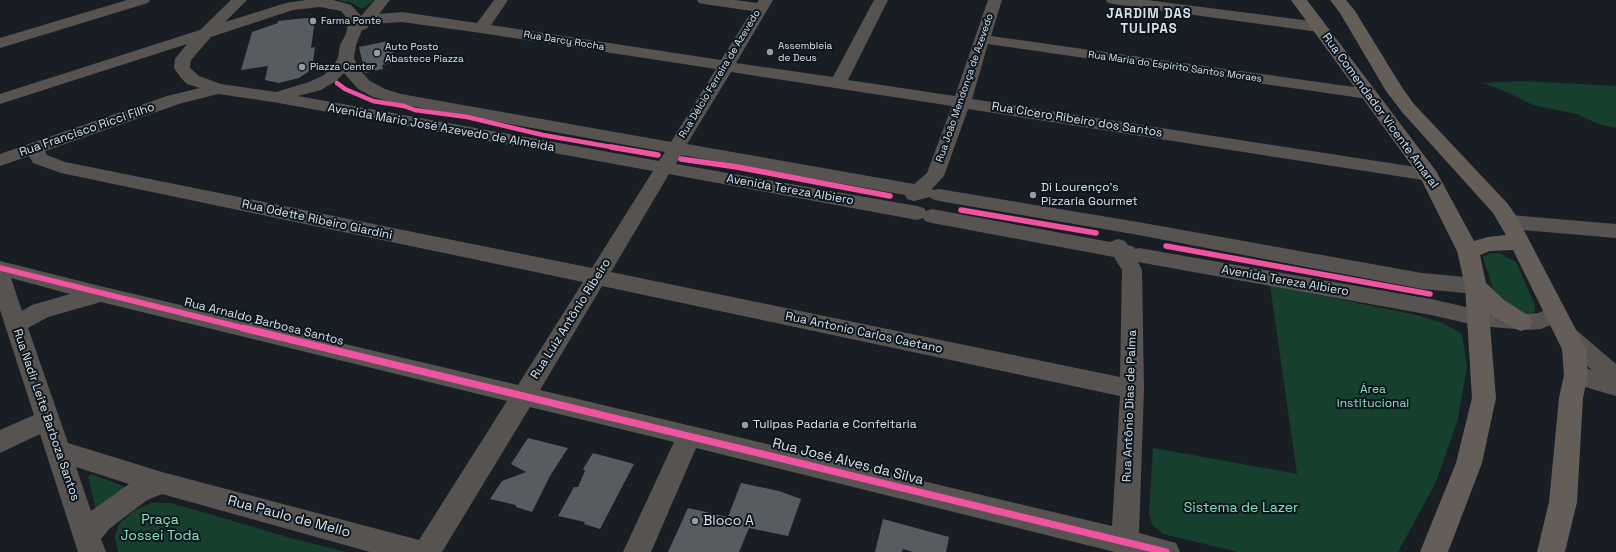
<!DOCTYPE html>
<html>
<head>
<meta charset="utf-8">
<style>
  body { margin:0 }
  canvas { display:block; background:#181e24 }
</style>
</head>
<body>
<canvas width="1616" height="552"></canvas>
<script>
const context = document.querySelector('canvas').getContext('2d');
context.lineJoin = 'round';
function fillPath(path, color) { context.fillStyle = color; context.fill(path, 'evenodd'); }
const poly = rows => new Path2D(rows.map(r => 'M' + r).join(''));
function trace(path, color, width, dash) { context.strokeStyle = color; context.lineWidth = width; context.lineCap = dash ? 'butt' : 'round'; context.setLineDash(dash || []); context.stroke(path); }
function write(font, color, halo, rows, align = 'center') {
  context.font = font + ' "Space Grotesk",sans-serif'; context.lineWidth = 4; context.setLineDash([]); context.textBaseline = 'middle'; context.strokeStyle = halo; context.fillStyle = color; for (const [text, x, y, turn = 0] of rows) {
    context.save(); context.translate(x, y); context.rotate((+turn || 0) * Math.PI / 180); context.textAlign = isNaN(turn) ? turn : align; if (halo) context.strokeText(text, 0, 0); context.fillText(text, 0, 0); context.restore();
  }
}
const green = poly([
  [337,0,375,0,361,9,352,3],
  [1522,81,1616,86,1616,128,1599,124,1577,114,1533,105,1509,93,1483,83],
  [1490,253,1499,253,1516,262,1535,305,1535,310,1531,315,1524,315,1496,298,1483,257],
  [1270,285,1416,315,1443,323,1462,334,1467,366,1458,419,1436,482,1398,552,1238,552,1163,534,1152,524,1149,514,1153,448,1297,474],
  [91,474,128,488,97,513,88,477],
  [152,503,171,503,294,539,346,552,118,552,115,537,119,524,135,510]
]);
const building = poly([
  [306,18,315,20,311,48,315,47,312,69,299,78,279,83,265,80,268,66,241,70,252,32,278,23,278,21],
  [388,41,391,49,393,48,394,58,392,63,382,65,383,69,365,73,359,47],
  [528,438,568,448,550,476,532,512,516,507,516,505,490,499,502,481,526,472,511,464],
  [593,453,634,464,600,529,584,524,585,522,558,516,574,487,578,487,585,471,583,469],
  [741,483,779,491,801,499,788,536,749,528,739,552,668,552,688,508,728,517],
  [883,519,949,537,946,552,913,552,903,549,902,552,875,552]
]);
const minor = poly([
  [127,0,150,0,148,3,0,48,0,38,127,0],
  [231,0,247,0,225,22,286,3,306,0,333,0,351,5,361,16,375,0,390,0,379,14,402,12,477,23,494,0,508,0,491,25,721,60,752,11,704,4,699,3,697,0,735,0,757,3,759,0,773,0,736,63,833,77,874,0,888,0,848,80,955,96,988,0,1002,0,991,36,1368,89,1374,90,1376,94,1374,98,1368,99,988,44,972,99,1429,169,1436,171,1438,175,1436,179,1429,181,968,109,944,176,932,189,933,190,939,189,1138,222,1422,273,1476,278,1484,281,1487,286,1484,291,1476,294,1422,289,1133,234,939,201,932,199,930,197,914,201,907,199,905,195,681,155,676,164,917,206,924,208,926,211,932,209,1110,242,1118,239,1125,241,1128,245,1134,247,1135,249,1139,248,1431,299,1479,310,1528,314,1538,313,1555,306,1563,308,1566,314,1563,320,1541,329,1528,330,1479,326,1431,315,1138,262,1142,270,1144,389,1139,533,1176,543,1180,552,1115,552,696,448,651,552,623,552,674,442,530,407,442,552,370,552,162,494,147,500,109,529,101,539,106,552,78,552,40,434,0,453,0,430,34,415,0,310,0,261,100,286,518,385,583,282,61,173,33,163,29,156,0,166,0,154,167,96,200,88,187,84,181,78,174,68,175,59,187,44,0,104,0,94,200,30,231,0],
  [320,7,341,11,348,19,348,24,346,34,340,45,338,58,334,65,324,75,309,82,276,92,221,84,199,76,190,68,191,60,211,37,293,10,320,7],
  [402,22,481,33,716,69,671,142,401,94,385,89,370,81,359,69,354,58,356,45,362,30,366,29,371,24,402,22],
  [731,72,952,106,927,173,914,184,687,144,731,72],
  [344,73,358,89,373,97,399,104,665,152,659,161,298,96,321,90,336,81,344,73],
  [218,94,273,102,653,171,592,268,65,162,47,155,45,151,179,104,218,94],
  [669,174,917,220,923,218,925,221,932,223,1114,257,1122,270,1120,377,611,272,669,174],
  [11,278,70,294,32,305,22,311,11,278],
  [602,286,1120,396,1112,526,540,390,602,286],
  [101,302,507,401,419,540,162,472,68,443,28,328,48,317,101,302],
  [76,467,129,484,91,511,76,467],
  [1106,0,1147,0,1319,22,1324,24,1327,27,1324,30,1319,32,1113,4,1108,3,1106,0],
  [1510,215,1616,224,1616,238,1510,229,1503,227,1500,222,1503,217,1510,215],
  [1567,326,1575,329,1616,364,1616,396,1568,382,1564,375,1568,368,1576,366,1592,370,1559,341,1556,335,1559,329,1567,326]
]);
const major = poly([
  [1291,0,1307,0,1436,171,1474,241,1488,237,1506,235,1493,213,1402,112,1386,91,1340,13,1330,0,1346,0,1355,11,1403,89,1414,104,1507,203,1517,217,1586,349,1588,375,1583,398,1577,502,1565,552,1537,552,1549,502,1559,398,1564,375,1562,349,1513,250,1490,251,1480,255,1486,283,1504,300,1529,316,1533,322,1529,328,1521,331,1513,328,1489,313,1496,398,1482,463,1448,552,1420,552,1456,463,1472,398,1465,286,1457,251,1420,177,1291,0]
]);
const cyclewayFar2 = poly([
  [337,83,345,89,373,101,404,106,415,110,467,117,543,135,617,148]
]);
const cyclewayFar1 = poly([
  [611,147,658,155],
  [681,159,737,167,890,196],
  [961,210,1096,233],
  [1166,246,1430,294],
  [0,268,247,329]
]);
const cycleway = poly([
  [243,328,1166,552]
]);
const markers = [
  [313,21,4,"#979da4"],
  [770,52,4,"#979da4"],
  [377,53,4,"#979da4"],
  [302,67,4,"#979da4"],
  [1033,195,4,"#979da4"],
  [745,425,4,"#979da4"],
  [695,521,4,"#979da4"]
];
const farPoinames = [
  ["Farma Ponte",321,21],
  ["Assembleia",778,46],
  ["de Deus",778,58],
  ["Auto Posto",385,47],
  ["Abastece Piazza",385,59],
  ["Piazza Center",310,67]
];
const farStreetnames = [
  ["Rua Darcy Rocha",564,41,9],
  ["Rua Maria do Espírito Santos Moraes",1175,67,8],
  ["Rua Délcio Ferreira de Azevedo",720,74,-59],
  ["Rua João Mendonça de Azevedo",965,88,-71]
];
const streetNames = [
  ["Rua Comendador Vicente Amaral",1380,111,54],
  ["Rua Cícero Ribeiro dos Santos",1077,120,9],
  ["Avenida Mario José Azevedo de Almeida",441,128,10],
  ["Rua Francisco Ricci Filho",87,130,-19],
  ["Avenida Tereza Albiero",790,190,10],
  ["Rua Odette Ribeiro Giardini",317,220,12],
  ["Avenida Tereza Albiero",1285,281,10],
  ["Rua Luiz Antônio Ribeiro",571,319,-58],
  ["Rua Arnaldo Barbosa Santos",264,322,14],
  ["Rua Antonio Carlos Caetano",864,333,12],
  ["Rua Antônio Dias de Palma",1130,406,-88],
  ["Rua Nadir Leite Barboza Santos",46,415,71]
];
const poiNames = [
  ["Di Lourenço's",1041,188],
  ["Pizzaria Gourmet",1041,202],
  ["Tulipas Padaria e Confeitaria",753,425]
];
const parkNames = [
  ["Área",1373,390],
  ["Institucional",1373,404]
];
const farDistrictnames = [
  ["JARDIM DAS",1149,14],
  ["TULIPAS",1149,29]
];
const nearStreetnames = [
  ["Rua José Alves da Silva",848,462,14],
  ["Rua Paulo de Mello",289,517,15]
];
const nearParknames = [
  ["Sistema de Lazer",1241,508],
  ["Praça",160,520],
  ["Jossei Toda",160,536]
];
const nearPoinames = [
  ["Bloco A",703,521]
];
fillPath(green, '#173f2e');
fillPath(building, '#575c61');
fillPath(minor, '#575350');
fillPath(major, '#645d58');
trace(cyclewayFar2, '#f153a3', 4.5);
trace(cyclewayFar1, '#f153a3', 5.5);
trace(cycleway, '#f153a3', 7);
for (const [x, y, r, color] of markers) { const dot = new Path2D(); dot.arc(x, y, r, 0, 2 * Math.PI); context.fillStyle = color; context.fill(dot); trace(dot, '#0b161f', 1.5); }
write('10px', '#dbe2e9', '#0b161f', farPoinames, 'left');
write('10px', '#dbe2e9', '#0b161f', farStreetnames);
write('12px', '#dbe2e9', '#0b161f', streetNames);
write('12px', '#dbe2e9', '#0b161f', poiNames, 'left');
write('12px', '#89e2b6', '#0b161f', parkNames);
context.letterSpacing = '1px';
write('bold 13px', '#dbe2e9', '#0b161f', farDistrictnames);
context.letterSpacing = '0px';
write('14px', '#dbe2e9', '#0b161f', nearStreetnames);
write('14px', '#89e2b6', '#0b161f', nearParknames);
write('14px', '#dbe2e9', '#0b161f', nearPoinames, 'left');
</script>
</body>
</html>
